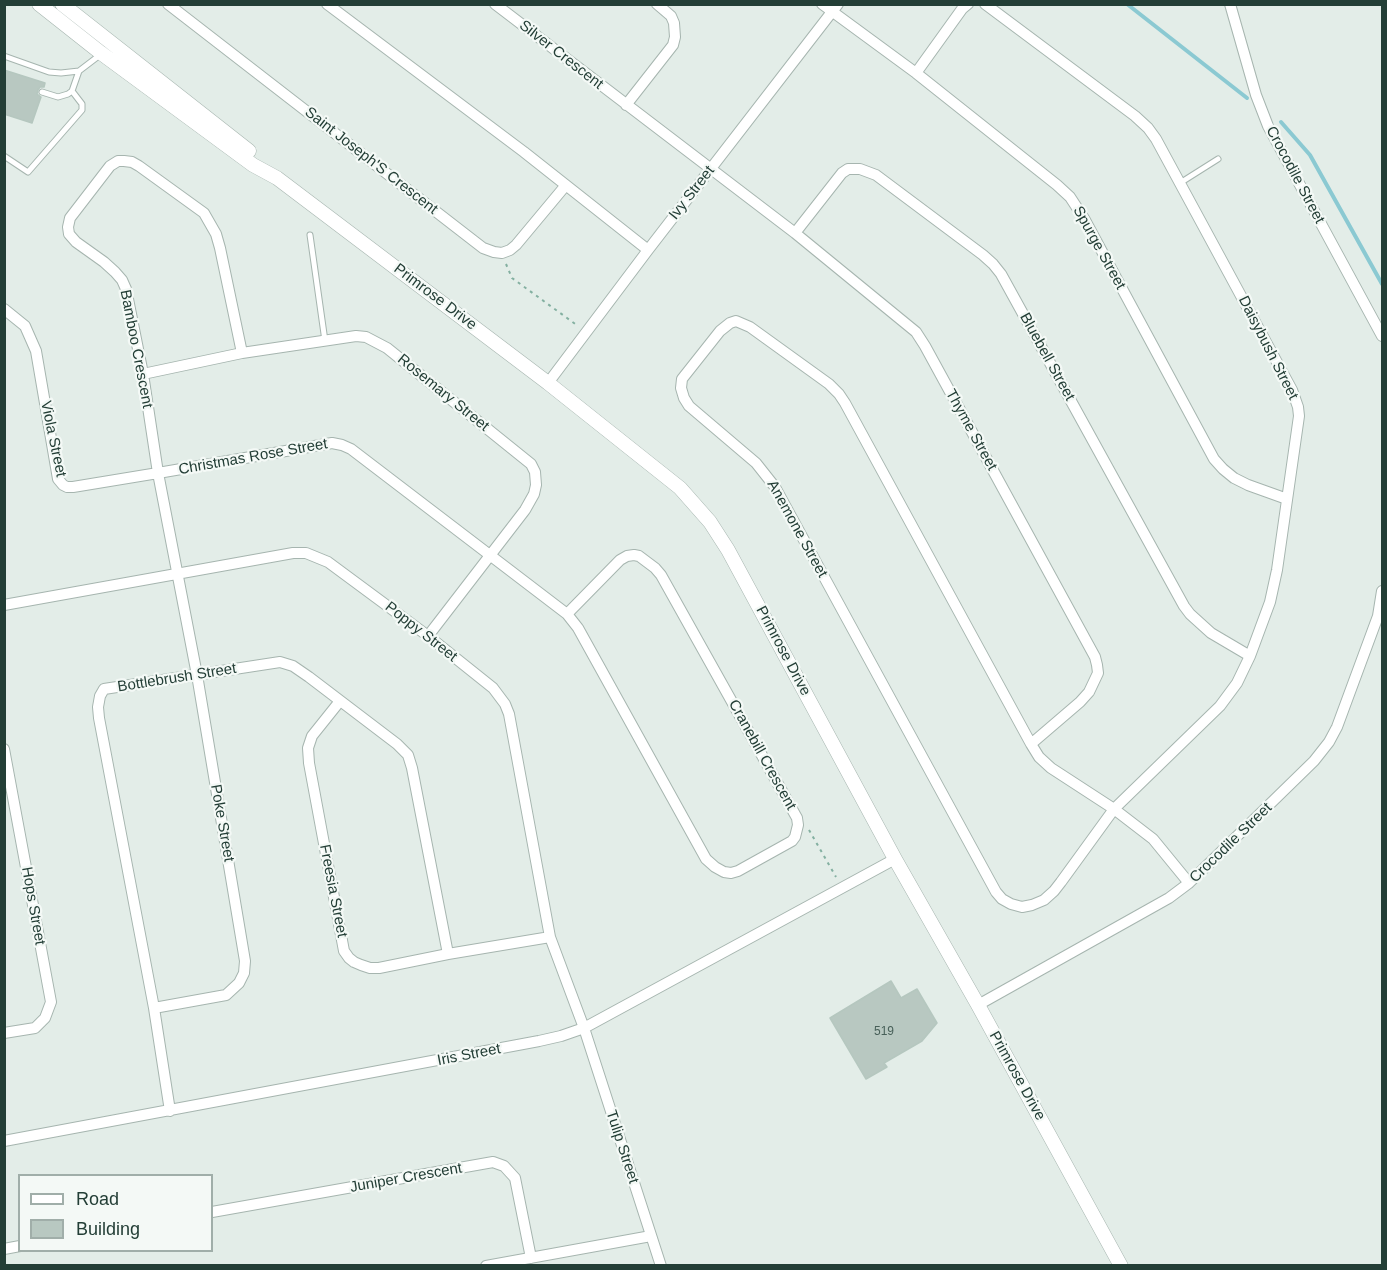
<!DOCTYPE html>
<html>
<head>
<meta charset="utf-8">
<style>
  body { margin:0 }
  #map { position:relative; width:1387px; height:1270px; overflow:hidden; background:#e3ede8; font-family:Helvetica,sans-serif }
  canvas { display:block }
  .frame { position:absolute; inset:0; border:6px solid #233e36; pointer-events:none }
  .legend { position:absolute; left:18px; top:1174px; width:195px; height:78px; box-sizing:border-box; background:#f4f9f6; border:2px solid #a0aea9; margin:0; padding:8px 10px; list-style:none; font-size:18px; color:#233e36 }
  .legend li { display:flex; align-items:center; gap:12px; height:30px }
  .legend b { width:30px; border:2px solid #a0aea9 }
</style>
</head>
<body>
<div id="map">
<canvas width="1387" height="1270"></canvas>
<div class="frame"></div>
<ul class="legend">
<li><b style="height:8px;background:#fff"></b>Road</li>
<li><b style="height:16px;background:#b8c8c1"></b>Building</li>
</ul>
</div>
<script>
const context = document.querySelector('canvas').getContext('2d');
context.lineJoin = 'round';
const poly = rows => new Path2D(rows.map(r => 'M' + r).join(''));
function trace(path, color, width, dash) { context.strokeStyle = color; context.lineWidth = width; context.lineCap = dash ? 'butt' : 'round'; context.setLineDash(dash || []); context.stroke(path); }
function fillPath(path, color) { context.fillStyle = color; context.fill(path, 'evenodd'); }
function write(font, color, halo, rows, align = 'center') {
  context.font = font + ' Helvetica,sans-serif'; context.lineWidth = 4.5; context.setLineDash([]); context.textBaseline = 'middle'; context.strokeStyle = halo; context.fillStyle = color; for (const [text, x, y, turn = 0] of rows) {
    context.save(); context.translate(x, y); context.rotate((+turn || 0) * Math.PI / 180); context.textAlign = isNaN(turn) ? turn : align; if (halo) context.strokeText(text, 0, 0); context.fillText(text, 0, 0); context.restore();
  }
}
const stream = poly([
  [1127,4,1247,98],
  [1281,122,1310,155,1382,284]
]);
const building = poly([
  [4,70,45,83,44,87,40,87,38,90,37,94,41,97,32,123,4,114,4,70],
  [891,981,901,998,917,989,937,1023,922,1041,884,1063,887,1067,866,1079,830,1018,891,981]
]);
const path = poly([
  [506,264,512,278,578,326],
  [809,830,836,877]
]);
const service = poly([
  [4,56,49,72,61,73,79,71],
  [42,92,58,97,68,94,72,91,79,71,100,55],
  [4,156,28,172,82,110,82,104,72,91],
  [1180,183,1218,159],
  [310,235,325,341]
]);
const minor = poly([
  [168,4,483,248,494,252,502,253,510,250,516,245,566,185],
  [327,4,524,152,648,250],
  [495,4,795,233,916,332,925,346,1095,657,1097,665,1098,673,1089,692,1080,702,1031,744],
  [822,4,916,73,1057,185,1070,197,1085,220,1214,459,1223,469,1234,478,1248,485,1287,499],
  [985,4,1135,116,1148,128,1156,139,1292,390,1298,407,1299,416,1277,570,1270,602,1250,656,1237,683,1220,706,1114,809,1061,882,1054,891,1044,900,1032,905,1022,907,1011,904,1002,899,996,892,775,487,756,463,689,406,684,398,681,388,682,379,720,331,730,323,736,321,750,327,829,384,839,394,845,403,1031,744,1039,757,1051,768,1114,809,1153,839,1189,883],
  [1230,4,1256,95,1268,126,1382,336],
  [916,73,962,9,968,4],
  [626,105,673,45,675,37,674,23,671,16,657,4],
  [795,233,842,173,848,169,860,169,876,175,983,255,993,264,1001,274,1184,606,1190,614,1211,633,1250,656],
  [4,309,25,326,36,351,58,479,63,485,67,487,73,487,158,473,332,443,342,445,351,449,567,614,578,628,706,859,715,867,724,872,731,873,738,871,792,841,795,837,798,825,797,818,661,575,655,568,639,556,634,555,627,556,620,560,567,614],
  [143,374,242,353,356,336,366,337,387,348,531,464,535,472,536,485,534,494,525,510,428,636],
  [548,383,648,250,838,4],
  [4,605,293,553,306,553,328,562,428,636,493,688,505,704,509,714,550,937,584,1028,661,1266],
  [340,701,312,736,308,748,309,763,344,951,349,958,354,962,361,965,370,968,379,968,448,954,550,937],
  [4,749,51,1002,45,1018,35,1028,4,1033],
  [978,1005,1169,898,1189,883,1314,761,1329,742,1337,727,1378,616,1382,591],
  [154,1008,226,995,239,983,244,973,245,961,197,675,158,473,143,374,126,289,122,280,115,272,104,262,76,242,69,234,68,227,70,218,110,166,118,161,124,161,132,162,139,166,204,213,216,234,220,248,242,353],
  [170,1111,154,1008,99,718,98,707,100,696,104,689,280,662,293,666,309,677,397,744,408,755,412,768,448,954],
  [4,1141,539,1041,561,1036,584,1028,895,859],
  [212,1212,493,1162,504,1166,515,1178,531,1258],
  [4,1249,20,1246],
  [486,1266,651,1236]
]);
const tertiary = poly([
  [39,4,101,53,253,165,277,178,548,383,680,488,710,522,728,550,895,859,978,1005,1121,1266],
  [62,4,249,151]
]);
const numberNames = [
  ["519",884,1032]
];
const streetNames = [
  ["Silver Crescent",561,55,38],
  ["Saint Joseph'S Crescent",371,161,38],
  ["Crocodile Street",1295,175,62],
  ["Ivy Street",692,193,-52],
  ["Spurge Street",1099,248,61],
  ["Primrose Drive",435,297,37],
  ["Daisybush Street",1268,348,63],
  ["Bamboo Crescent",136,349,79],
  ["Bluebell Street",1047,357,61],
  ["Rosemary Street",443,393,39],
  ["Thyme Street",971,430,61],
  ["Viola Street",53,439,78],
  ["Christmas Rose Street",253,457,-10],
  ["Anemone Street",797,529,61],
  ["Poppy Street",421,632,38],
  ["Primrose Drive",783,651,62],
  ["Bottlebrush Street",177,678,-9],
  ["Cranebill Crescent",762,755,61],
  ["Poke Street",222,823,80],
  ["Crocodile Street",1231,843,-44],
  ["Freesia Street",333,891,79],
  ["Hops Street",33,906,80],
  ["Iris Street",469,1055,-11],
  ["Primrose Drive",1017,1076,61],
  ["Tulip Street",622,1147,72],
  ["Juniper Crescent",406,1178,-10]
];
trace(stream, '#8bc9d2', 4);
fillPath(building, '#b8c8c1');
trace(building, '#b5c7bf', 1.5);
trace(service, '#a6b5af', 7);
trace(minor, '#a6b5af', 12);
trace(tertiary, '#a6b5af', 15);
trace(path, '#84b0a1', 2, [3, 4.5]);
trace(service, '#fff', 5);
trace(minor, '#fff', 10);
trace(tertiary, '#fff', 14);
write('12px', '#486059', null, numberNames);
write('15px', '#233e36', '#f4f9f6', streetNames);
</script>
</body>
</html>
